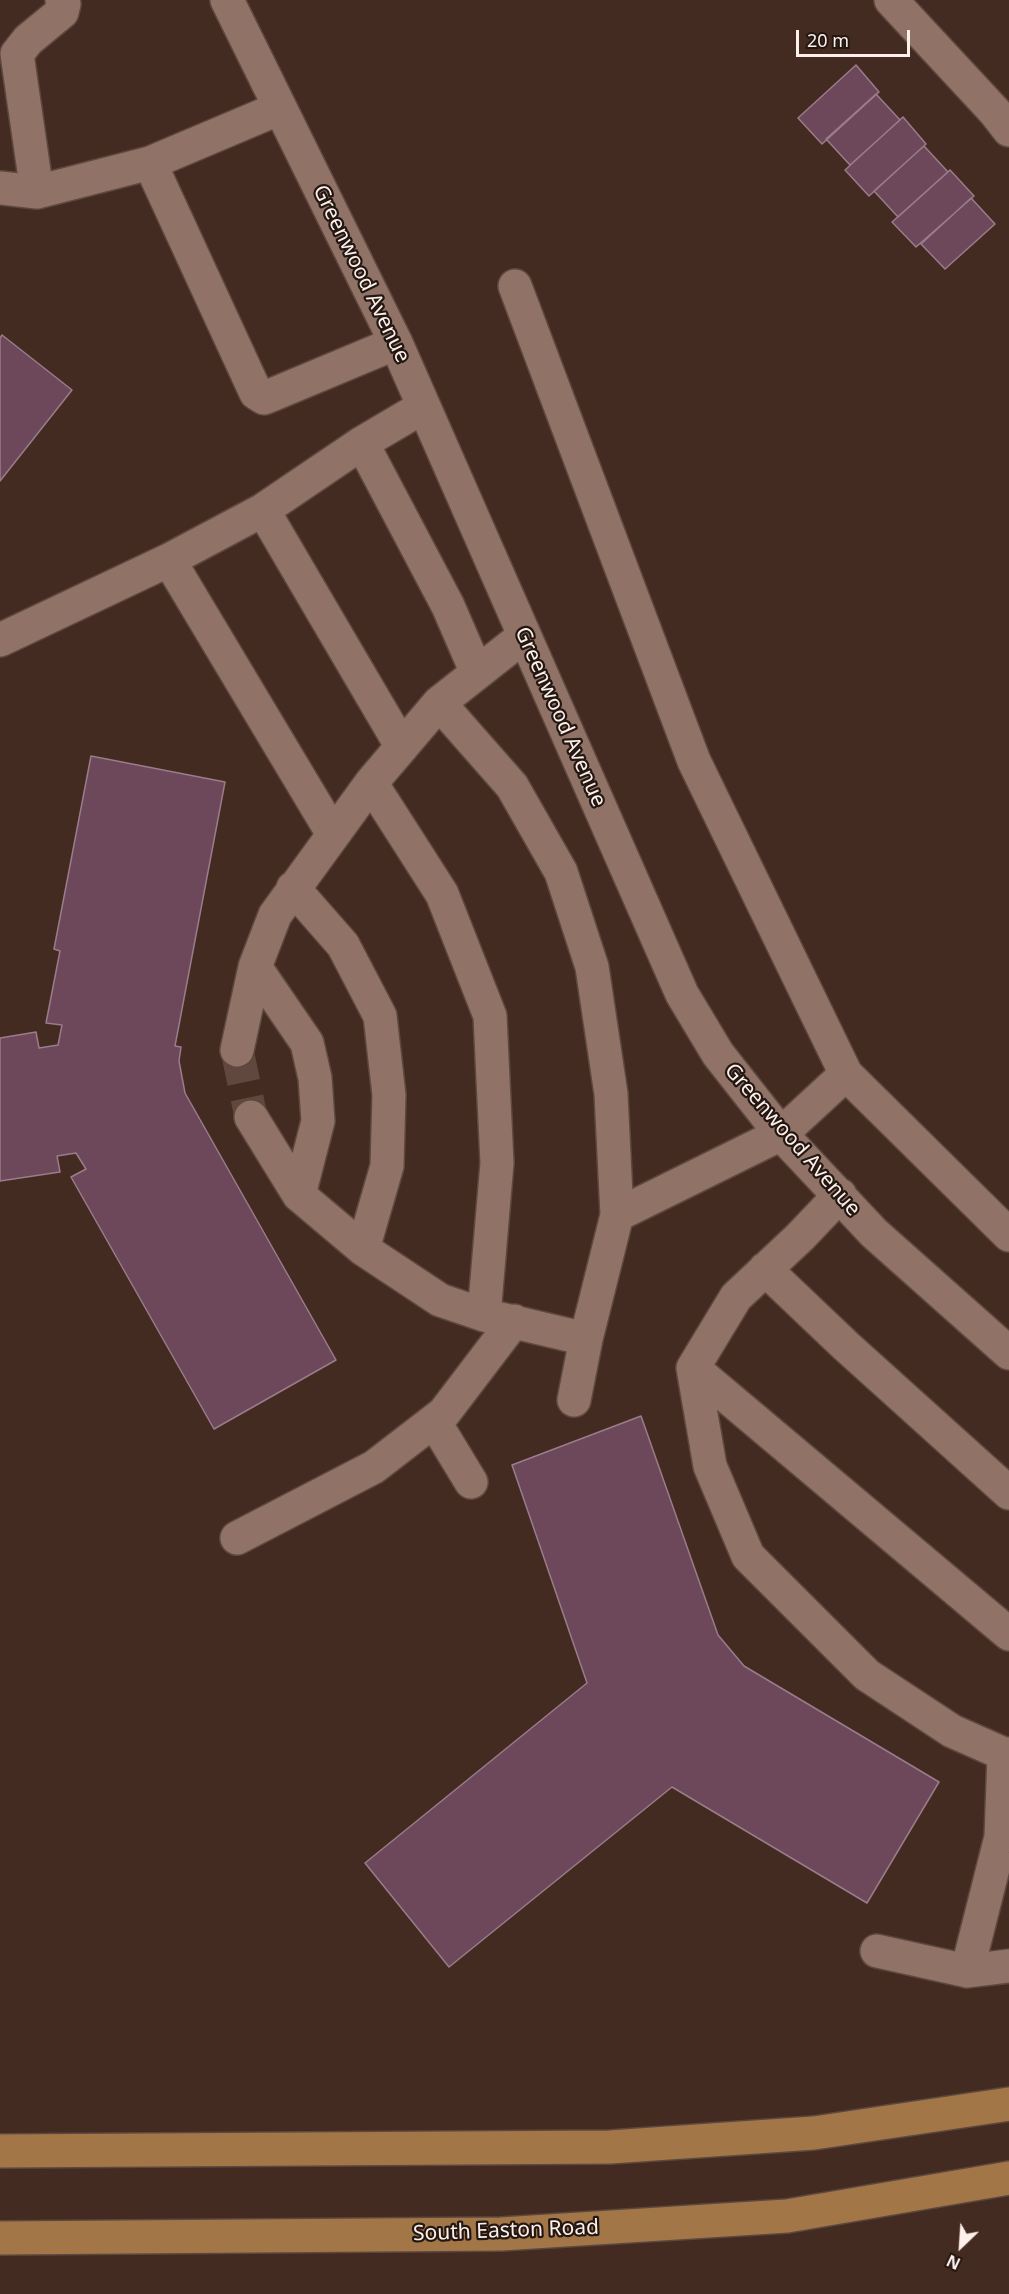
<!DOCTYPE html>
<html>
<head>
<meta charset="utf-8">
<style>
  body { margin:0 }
  #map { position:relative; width:1009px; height:2294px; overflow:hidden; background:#442b21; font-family:"Noto Sans",sans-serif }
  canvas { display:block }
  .north { position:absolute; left:931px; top:2216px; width:60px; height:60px; -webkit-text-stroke:4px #231712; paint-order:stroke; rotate:205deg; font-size:16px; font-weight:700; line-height:24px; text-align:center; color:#fdefea }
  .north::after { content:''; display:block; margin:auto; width:21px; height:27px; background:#fdefea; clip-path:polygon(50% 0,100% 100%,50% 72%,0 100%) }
  .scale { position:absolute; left:796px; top:30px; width:114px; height:27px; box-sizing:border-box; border:3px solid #fdefea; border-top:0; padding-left:8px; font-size:18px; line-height:21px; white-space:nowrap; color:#fdefea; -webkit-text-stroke:4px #231712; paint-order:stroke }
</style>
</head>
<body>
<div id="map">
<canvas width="1009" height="2294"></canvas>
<div class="north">N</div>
<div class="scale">20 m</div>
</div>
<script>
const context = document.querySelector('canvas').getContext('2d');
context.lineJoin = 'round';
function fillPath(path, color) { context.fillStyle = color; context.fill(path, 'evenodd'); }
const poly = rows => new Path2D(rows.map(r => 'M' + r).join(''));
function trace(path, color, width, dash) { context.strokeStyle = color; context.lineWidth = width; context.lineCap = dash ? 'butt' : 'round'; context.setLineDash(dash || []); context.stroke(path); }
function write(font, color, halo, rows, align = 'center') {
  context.font = font + ' "Noto Sans",sans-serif'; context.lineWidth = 4.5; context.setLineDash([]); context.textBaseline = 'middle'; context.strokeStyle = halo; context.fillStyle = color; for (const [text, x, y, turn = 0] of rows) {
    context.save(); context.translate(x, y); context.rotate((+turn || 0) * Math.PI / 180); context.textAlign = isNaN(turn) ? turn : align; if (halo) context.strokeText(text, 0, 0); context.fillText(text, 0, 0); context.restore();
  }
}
const building = poly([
  [856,65,879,92,822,144,798,118,856,65],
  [876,94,900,120,850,165,826,139,876,94],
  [903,117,926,144,869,196,845,170,903,117],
  [924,146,948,172,898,217,874,191,924,146],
  [950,170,974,196,916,247,892,222,950,170],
  [971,198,995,224,945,269,921,244,971,198],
  [2,335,72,390,0,481,0,338,2,335],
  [91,756,225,782,175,1046,181,1047,179,1061,185,1093,336,1360,214,1429,71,1177,86,1169,76,1153,57,1156,60,1172,0,1181,0,1038,36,1032,39,1048,58,1045,62,1025,46,1023,60,951,54,949,91,756],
  [641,1416,718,1635,744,1666,939,1782,867,1903,672,1787,449,1967,365,1863,587,1683,512,1465,641,1416]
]);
const minorTunnel = poly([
  [237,1050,251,1117]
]);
const minor = poly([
  [227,0,396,343,682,994,718,1054,781,1134,874,1233,1009,1353],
  [891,0,995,112,1009,130],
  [150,163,256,393,264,398,274,394,396,343],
  [0,188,37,192,150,163,280,108],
  [37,192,17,54,28,40,62,12,64,4,62,0],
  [515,286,694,761,846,1074],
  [362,443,423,407],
  [169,560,333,834],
  [0,640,169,560,263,510],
  [439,703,524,636],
  [402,747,263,510,362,443,448,606,477,673],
  [293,888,343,945,380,1016,389,1095,387,1166,363,1249],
  [255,967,307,1043,315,1078,318,1121,299,1195],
  [237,1050,255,967,275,915,371,783],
  [251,1117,299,1195,363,1249,440,1300,484,1315],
  [840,1195,800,1237,736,1297,693,1368,1009,1634],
  [765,1269,846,1346,1009,1493],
  [586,1339,484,1315,497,1163,490,1016,442,894,371,783,439,703,512,786,561,872,592,967,611,1094,617,1215],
  [693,1368,710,1466,748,1556,867,1675,952,1731,1004,1754],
  [574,1400,586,1339,617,1215,781,1134,846,1074,1009,1235],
  [434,1421,471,1482],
  [237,1538,374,1467,444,1413,514,1321],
  [1001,1837,1004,1754,1009,1754],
  [877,1951,967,1971,1009,1966],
  [967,1971,1001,1837,1009,1836]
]);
const major = poly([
  [0,2151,610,2147,814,2133,1009,2104],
  [0,2238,501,2234,787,2216,1009,2178]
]);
const streetNames = [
  ["Greenwood Avenue",361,274,64],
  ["Greenwood Avenue",560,717,66],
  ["Greenwood Avenue",792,1140,49],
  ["South Easton Road",506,2231,-2]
];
fillPath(building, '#6c485a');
trace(building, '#9a7c8b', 1.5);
trace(minorTunnel, '#60483f', 33, [33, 16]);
trace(minor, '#5d483f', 36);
trace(major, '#5d483f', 36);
trace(minor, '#907266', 33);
trace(major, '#a37647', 33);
write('21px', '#fdefea', '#231712', streetNames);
</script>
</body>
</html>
